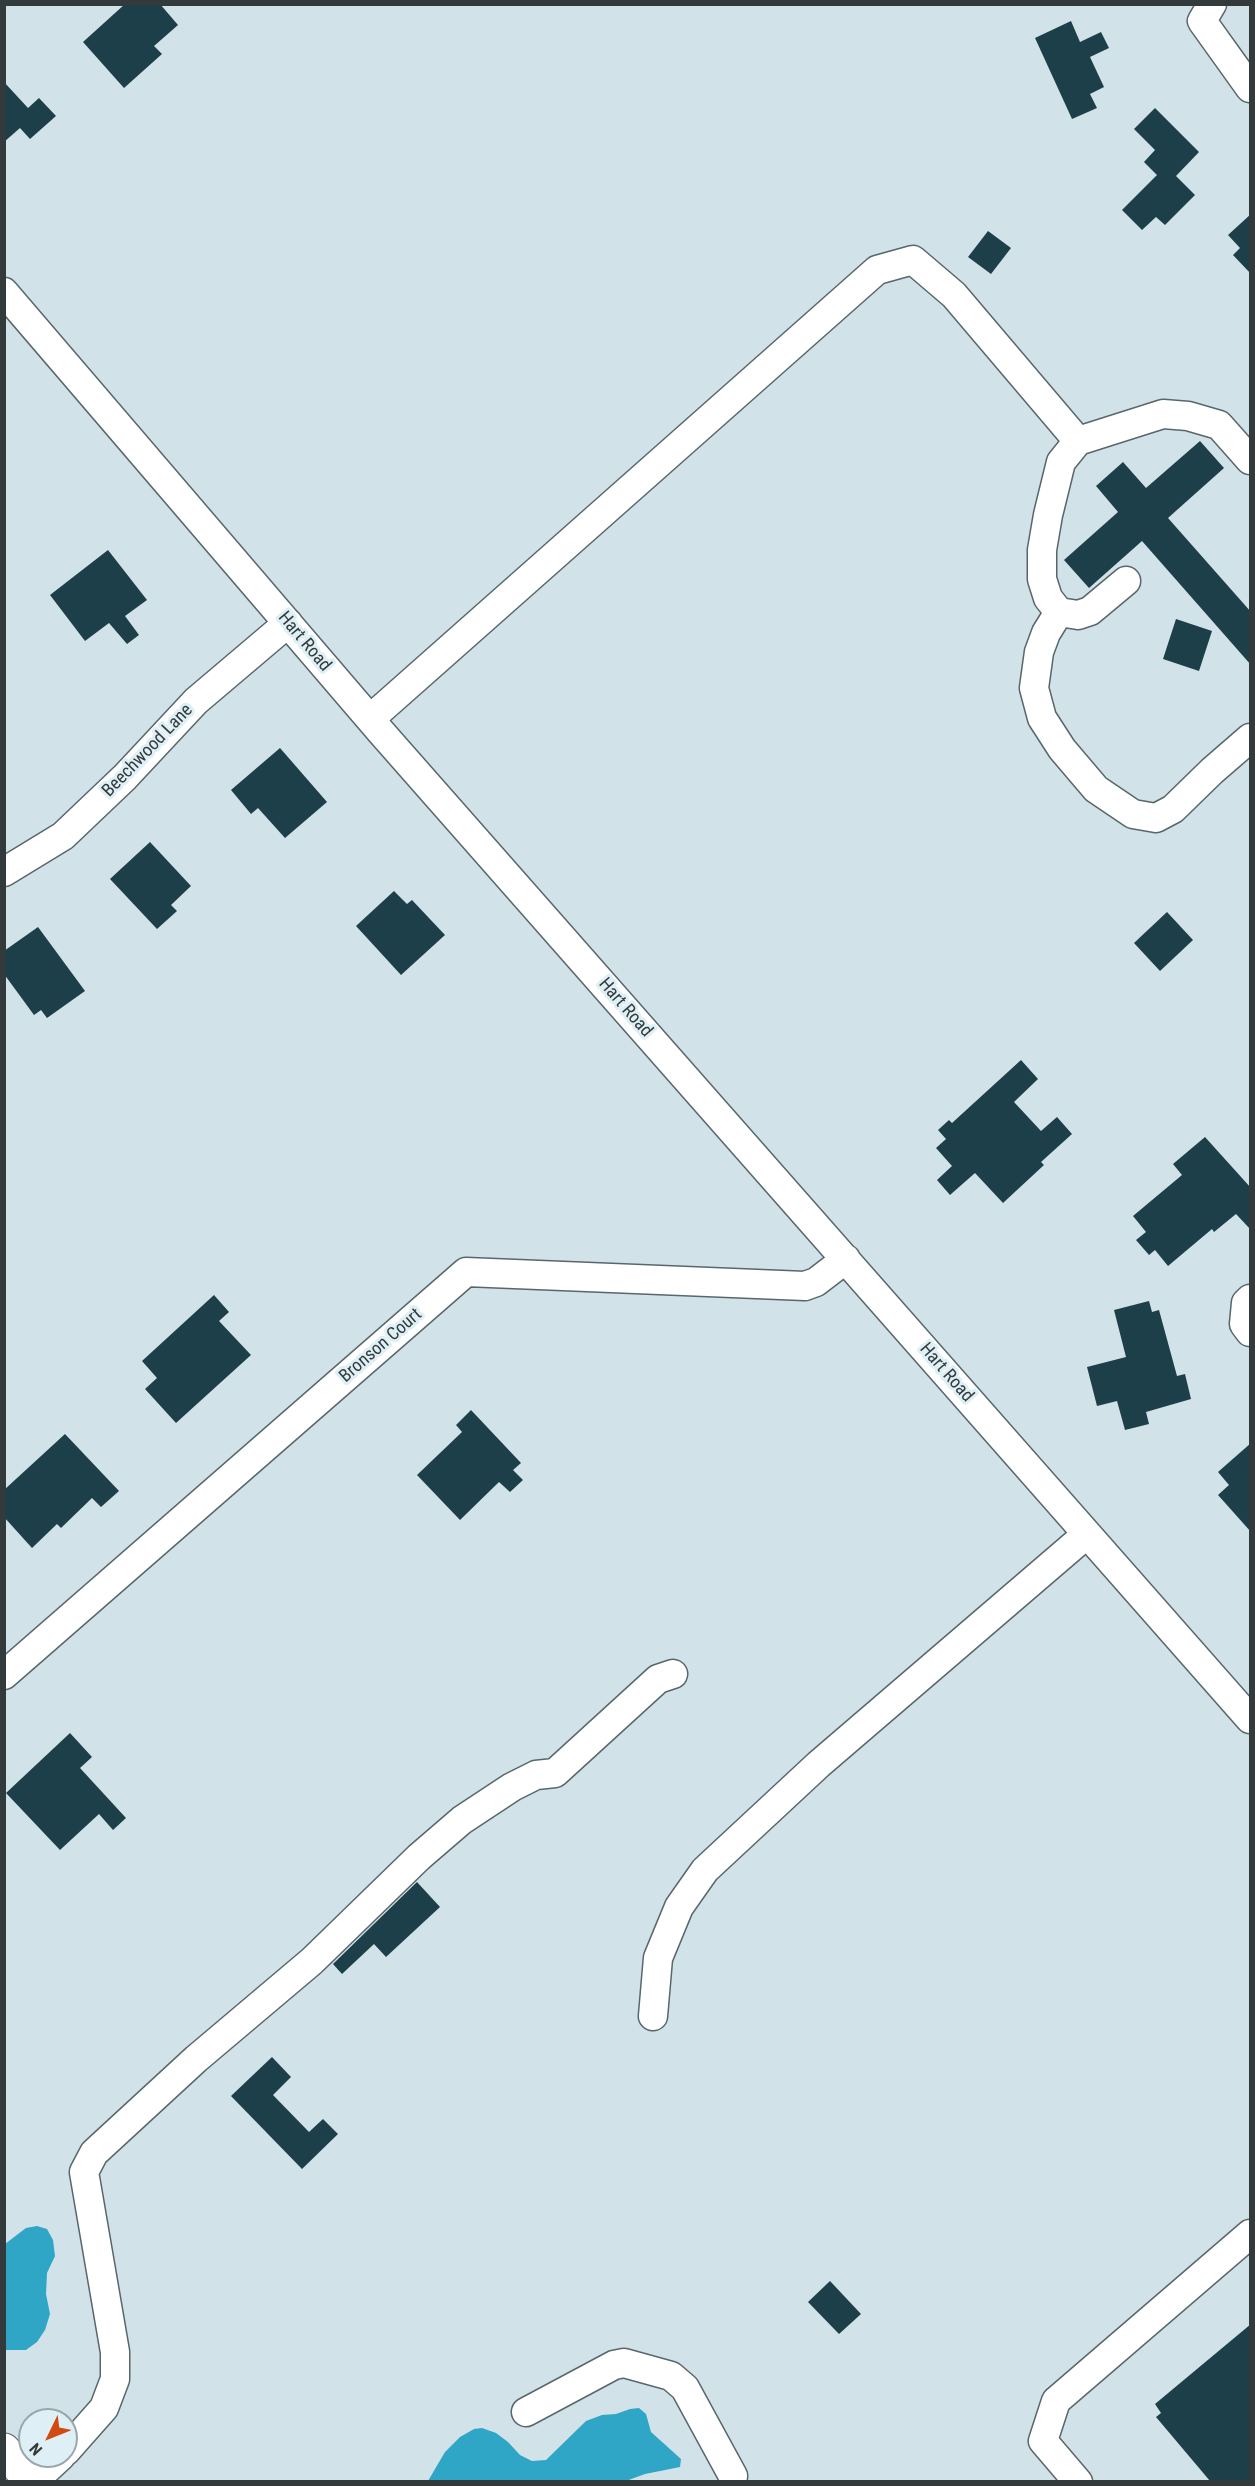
<!DOCTYPE html>
<html>
<head>
<meta charset="utf-8">
<style>
  body { margin:0 }
  #map { position:relative; width:1255px; height:2486px; overflow:hidden; background:#d1e2e8; font-family:"Roboto Condensed",sans-serif }
  canvas { display:block }
  .frame { position:absolute; inset:0; border:6px solid #333a3c; pointer-events:none }
  .north { position:absolute; left:18px; top:2408px; width:60px; height:60px; box-sizing:border-box; background:#def0f5; border:2px solid #9aa7ab; border-radius:50%; rotate:227deg; font-size:16px; font-weight:700; line-height:24px; text-align:center; color:#333a3c }
  .north::after { content:''; display:block; margin:auto; width:21px; height:27px; background:#d04a12; clip-path:polygon(50% 0,100% 100%,50% 72%,0 100%) }
</style>
</head>
<body>
<div id="map">
<canvas width="1255" height="2486"></canvas>
<div class="frame"></div>
<div class="north">N</div>
</div>
<script>
const context = document.querySelector('canvas').getContext('2d');
context.lineJoin = 'round';
function fillPath(path, color) { context.fillStyle = color; context.fill(path, 'evenodd'); }
const poly = rows => new Path2D(rows.map(r => 'M' + r).join(''));
function trace(path, color, width, dash) { context.strokeStyle = color; context.lineWidth = width; context.lineCap = dash ? 'butt' : 'round'; context.setLineDash(dash || []); context.stroke(path); }
function write(font, color, halo, rows, align = 'center') {
  context.font = font + ' "Roboto Condensed",sans-serif'; context.lineWidth = 6; context.setLineDash([]); context.textBaseline = 'middle'; context.strokeStyle = halo; context.fillStyle = color; for (const [text, x, y, turn = 0] of rows) {
    context.save(); context.translate(x, y); context.rotate((+turn || 0) * Math.PI / 180); context.textAlign = isNaN(turn) ? turn : align; if (halo) context.strokeText(text, 0, 0); context.fillText(text, 0, 0); context.restore();
  }
}
const water = poly([
  [37,2226,47,2229,53,2240,55,2256,47,2273,46,2294,50,2314,45,2330,37,2342,26,2350,4,2350,5,2244,26,2228],
  [639,2408,646,2414,651,2432,681,2459,680,2467,645,2474,626,2481,428,2481,445,2452,460,2437,474,2429,482,2428,496,2433,508,2442,520,2455,532,2461,546,2460,586,2421,602,2415,616,2414,630,2409]
]);
const building = poly([
  [125,4,160,4,178,25,154,46,162,54,124,88,83,42],
  [1071,21,1080,42,1101,32,1109,48,1090,57,1104,87,1090,94,1097,108,1072,119,1035,38],
  [4,82,28,108,39,98,56,116,30,139,20,128,4,142],
  [1155,108,1199,152,1176,176,1195,195,1165,225,1156,217,1142,230,1122,210,1157,175,1144,162,1155,150,1134,129],
  [1251,214,1251,274,1233,255,1240,248,1228,235],
  [988,231,1011,248,991,274,968,257],
  [1200,441,1224,468,1168,518,1251,612,1251,665,1142,541,1089,588,1064,560,1118,512,1096,486,1123,462,1146,488],
  [108,550,147,600,125,616,139,635,127,644,109,623,85,641,50,595],
  [1176,619,1212,631,1199,671,1163,659],
  [280,748,327,802,285,838,258,808,251,814,231,790],
  [150,842,191,886,171,905,177,911,157,929,110,879],
  [394,891,407,904,412,900,445,935,401,975,356,926],
  [1167,912,1193,940,1160,971,1134,943],
  [38,927,85,991,47,1018,41,1010,34,1015,4,974,4,951],
  [1021,1060,1038,1079,1014,1102,1041,1131,1057,1117,1072,1134,1041,1162,1044,1165,1003,1203,975,1173,950,1195,937,1180,952,1166,936,1148,946,1139,938,1130,949,1120,952,1123],
  [1205,1137,1251,1188,1251,1230,1236,1214,1214,1232,1212,1229,1168,1266,1155,1250,1149,1255,1136,1240,1146,1232,1133,1216,1182,1175,1173,1164],
  [214,1295,229,1312,219,1321,251,1355,176,1423,145,1389,157,1378,142,1361],
  [1149,1301,1152,1312,1159,1310,1177,1376,1185,1374,1191,1399,1146,1412,1149,1424,1125,1430,1117,1401,1097,1406,1087,1367,1126,1357,1114,1310],
  [471,1410,521,1463,513,1470,523,1480,510,1492,499,1482,460,1520,417,1475,462,1432,456,1425],
  [65,1434,119,1491,101,1507,92,1498,61,1528,57,1524,32,1548,4,1517,4,1490],
  [1251,1443,1251,1532,1218,1495,1229,1485,1218,1472],
  [70,1733,92,1757,80,1768,126,1818,113,1830,99,1814,60,1850,6,1793],
  [417,1882,440,1907,386,1957,374,1944,342,1974,333,1964],
  [272,2057,291,2077,273,2095,309,2132,323,2119,338,2134,302,2169,231,2096],
  [830,2281,861,2314,839,2334,808,2302],
  [1251,2324,1251,2481,1210,2481,1156,2417,1161,2413,1155,2404]
]);
const minor = poly([
  [1212,4,1202,21,1250,88],
  [4,292,381,732,1250,1719],
  [1126,581,1090,611,1078,615,1059,612,1048,598,1042,579,1042,550,1048,515,1061,462,1078,441,1163,414,1188,416,1219,425,1250,460],
  [1059,612,1046,633,1039,652,1034,688,1042,718,1062,749,1096,789,1133,814,1156,818,1173,809,1212,771,1250,738],
  [370,719,877,270,913,260,954,295,1078,441],
  [4,872,63,836,125,777,196,701,288,623],
  [1250,1299,1246,1303,1244,1324,1250,1332],
  [4,1675,466,1272,805,1286,816,1282,846,1259],
  [653,2016,658,1958,679,1907,705,1870,819,1764,1087,1534],
  [526,2412,614,2365,624,2363,671,2376,685,2388,733,2476],
  [66,2451,104,2408,115,2379,115,2352,84,2172,94,2153,196,2059,312,1961,419,1857,462,1820,512,1787,536,1775,555,1773,658,1679,673,1674],
  [33,2482,61,2456],
  [1078,2482,1043,2441,1056,2401,1250,2234]
]);
const major = poly([
  [4,2450,32,2482]
]);
const streetNames = [
  ["Hart Road",304,642,50],
  ["Beechwood Lane",148,751,-46],
  ["Hart Road",625,1008,49],
  ["Bronson Court",381,1346,-41],
  ["Hart Road",946,1373,49]
];
fillPath(water, '#2fa6c5');
fillPath(building, '#1c3f49');
trace(minor, '#58676c', 31);
trace(major, '#58676c', 35);
trace(minor, '#fff', 28);
trace(major, '#fff', 33);
write('18px', '#333a3c', '#def0f5', streetNames);
</script>
</body>
</html>
